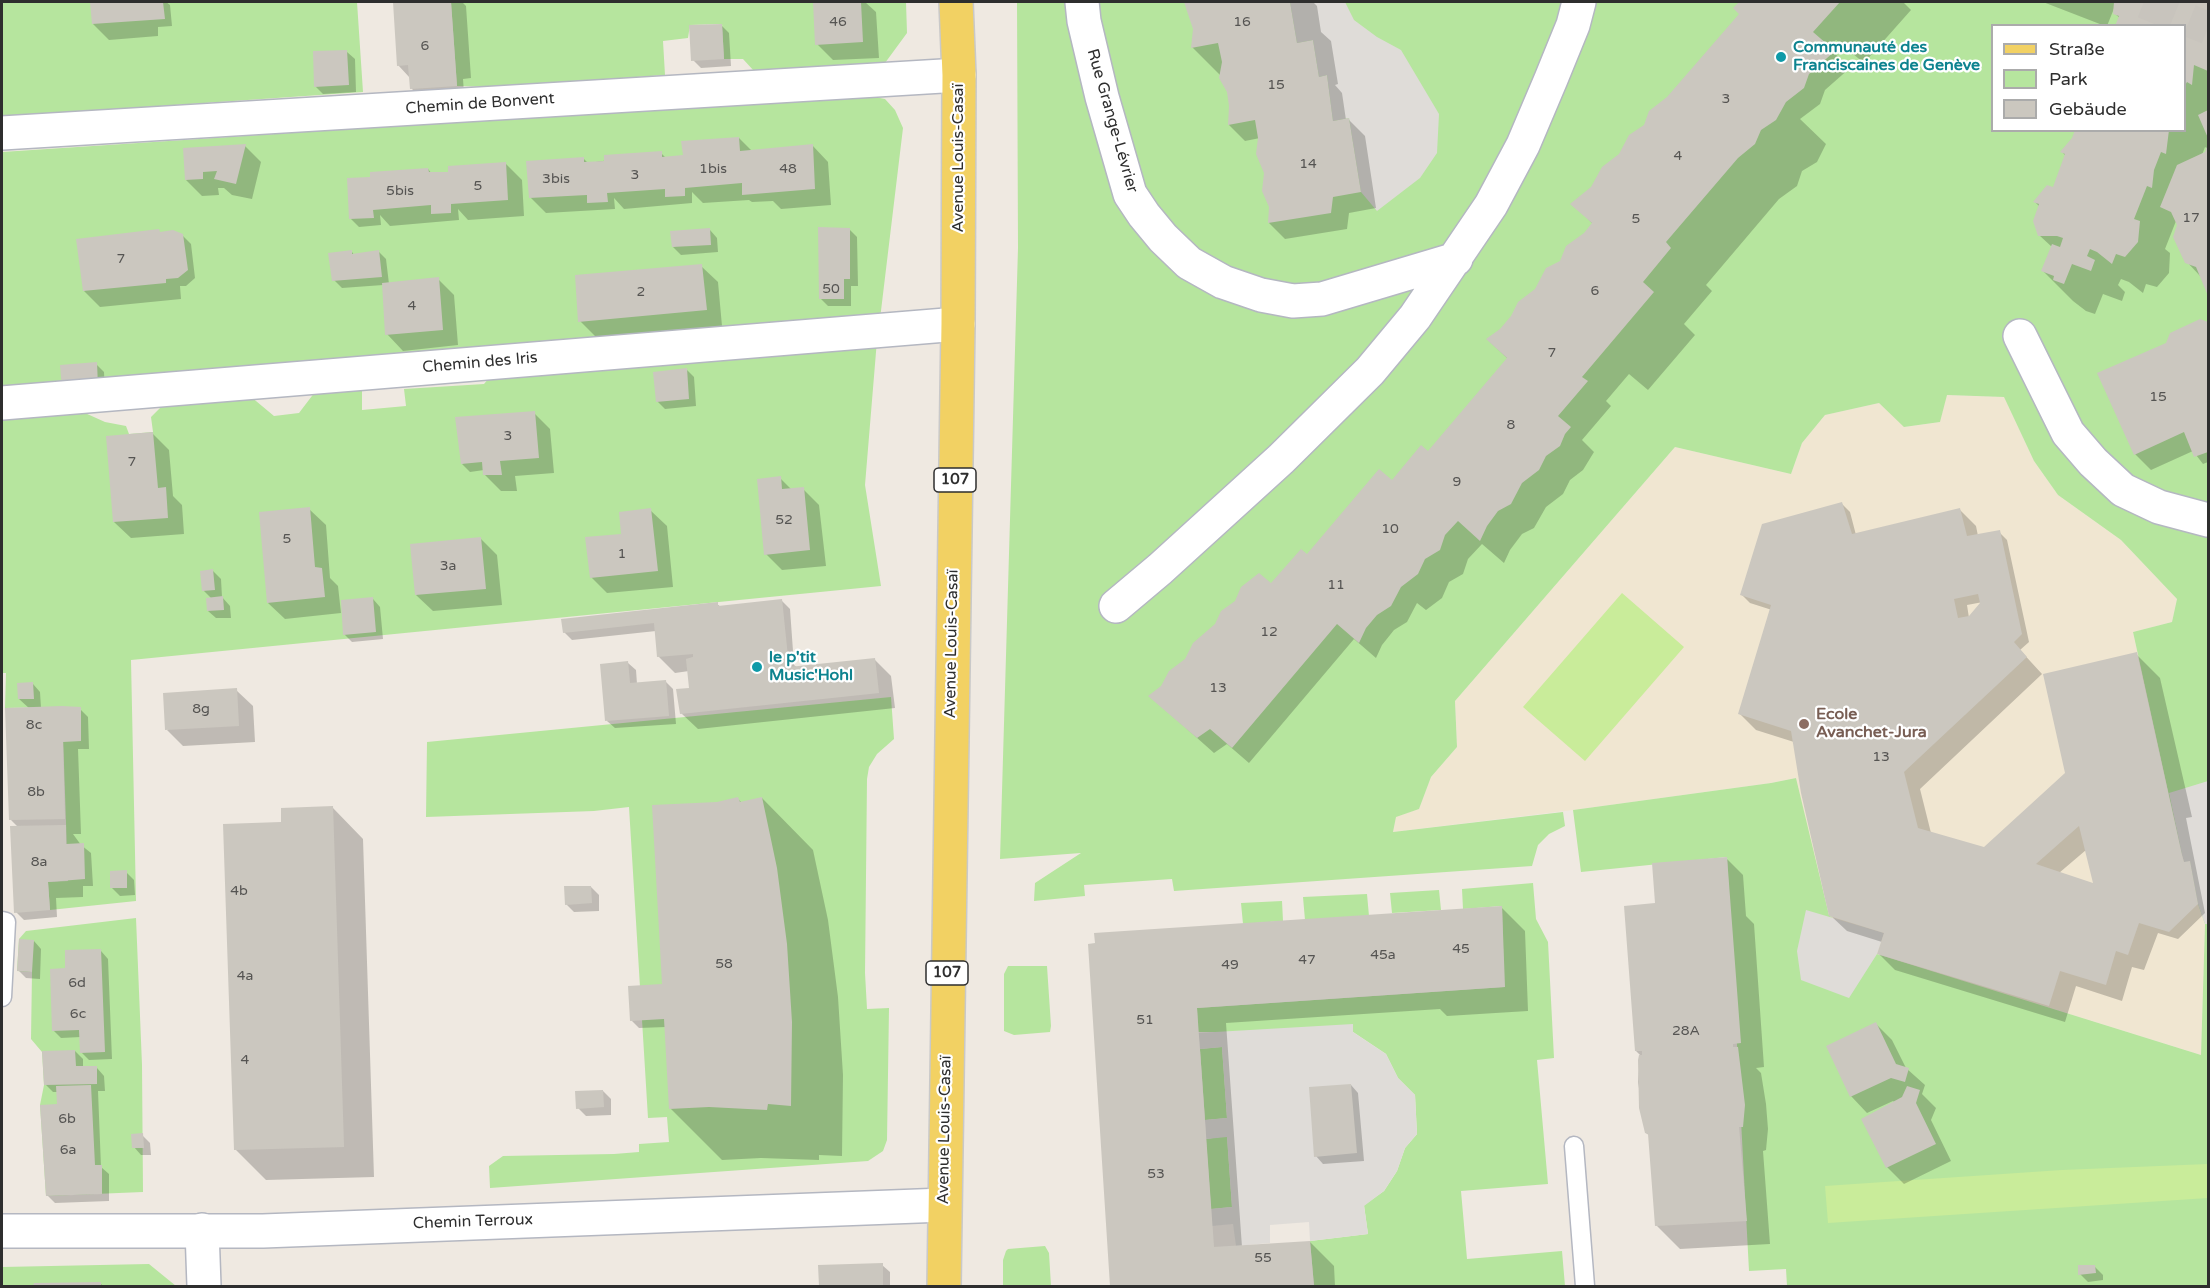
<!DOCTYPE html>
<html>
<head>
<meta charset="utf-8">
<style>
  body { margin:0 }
  #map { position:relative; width:2210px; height:1288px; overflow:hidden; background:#efe9e1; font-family:"Varela Round",sans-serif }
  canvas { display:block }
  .frame { position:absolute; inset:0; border:3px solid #2e2e2e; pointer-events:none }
  .legend { position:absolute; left:1991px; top:24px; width:195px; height:108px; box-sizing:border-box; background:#fff; border:2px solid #ababab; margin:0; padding:8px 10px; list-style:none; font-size:18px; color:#2e2e2e }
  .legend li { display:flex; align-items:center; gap:12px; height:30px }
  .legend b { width:30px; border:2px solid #ababab }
</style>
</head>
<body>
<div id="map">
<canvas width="2210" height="1288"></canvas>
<div class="frame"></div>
<ul class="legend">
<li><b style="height:8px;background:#f2d163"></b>Straße</li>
<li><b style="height:16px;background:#b6e59e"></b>Park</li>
<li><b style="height:16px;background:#cbc7bf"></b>Gebäude</li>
</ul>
</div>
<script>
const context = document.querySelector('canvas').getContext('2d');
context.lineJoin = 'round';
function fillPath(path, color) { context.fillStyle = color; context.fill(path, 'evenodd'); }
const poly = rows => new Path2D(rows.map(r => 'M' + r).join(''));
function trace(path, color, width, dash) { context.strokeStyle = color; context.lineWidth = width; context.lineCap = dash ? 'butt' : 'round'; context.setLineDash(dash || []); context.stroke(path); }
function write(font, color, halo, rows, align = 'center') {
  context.font = font + ' "Varela Round",sans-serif'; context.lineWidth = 4.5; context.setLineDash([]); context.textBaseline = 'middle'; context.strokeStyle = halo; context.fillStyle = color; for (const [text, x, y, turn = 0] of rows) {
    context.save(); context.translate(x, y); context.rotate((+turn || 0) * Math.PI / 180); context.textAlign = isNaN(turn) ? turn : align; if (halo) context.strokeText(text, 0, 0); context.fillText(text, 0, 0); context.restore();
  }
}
const education = poly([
  [1946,395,2004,397,2034,461,2058,495,2121,540,2177,599,2172,622,2133,632,2182,855,2190,861,2198,904,2205,924,2201,1055,1877,954,1829,916,1796,778,1771,783,1573,810,1393,832,1396,816,1419,809,1431,777,1457,747,1455,701,1675,447,1791,474,1802,443,1825,415,1879,403,1905,427,1940,422]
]);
const green = poly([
  [2,2,357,2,363,92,2,117],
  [451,2,906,2,907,33,885,63,754,71,743,59,724,59,722,24,690,25,688,38,663,41,665,75,494,87,457,86],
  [1017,2,2208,2,2208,1286,1787,1286,1786,1269,1749,1271,1727,857,1581,872,1573,810,1771,783,1796,778,1829,915,1877,954,2201,1055,2205,924,2198,904,2190,862,2182,855,2133,632,2172,622,2177,599,2121,540,2058,495,2034,461,2004,397,1947,395,1940,422,1904,427,1879,403,1825,415,1802,443,1791,474,1675,447,1455,701,1457,747,1431,777,1419,809,1396,817,1393,832,1563,812,1565,826,1549,834,1538,845,1532,866,1174,891,1172,879,1084,885,1085,896,1034,901,1035,883,1081,853,1000,859,1018,248],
  [1992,26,2184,26,2184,130,1992,130],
  [865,95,885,99,895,110,903,128,880,319,2,394,2,152],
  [877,340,865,485,881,586,131,660,136,901,50,910,48,882,68,881,62,707,5,708,6,673,2,673,2,420,85,413,105,422,126,426,129,434,153,432,151,417,163,405,250,396,274,416,299,413,318,388,362,385,362,410,406,406,404,389,484,384,495,371],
  [891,697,894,739,877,754,869,767,867,779,865,973,867,1009,889,1008,887,1140,883,1151,868,1161,490,1188,489,1166,503,1156,614,1154,639,1152,639,1144,669,1142,667,1117,648,1118,629,807,594,811,426,817,427,742],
  [1533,883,1536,919,1548,942,1554,1058,1537,1060,1548,1184,1461,1191,1467,1259,1562,1251,1565,1286,1314,1286,1310,1241,1368,1234,1364,1205,1384,1191,1397,1171,1405,1148,1417,1134,1415,1095,1398,1078,1386,1054,1353,1032,1198,1032,1197,1008,1504,987,1502,906,1463,909,1462,889],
  [1439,890,1441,910,1392,913,1390,893],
  [1367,894,1369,916,1305,920,1303,897],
  [1282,901,1283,921,1243,924,1241,903],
  [136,918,142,1065,143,1192,46,1196,40,1105,44,1085,42,1052,31,1039,32,972,17,971,19,939,26,931],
  [1008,966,1047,966,1051,1026,1050,1032,1014,1035,1004,1031,1004,974],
  [1222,1047,1227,1118,1205,1120,1200,1049],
  [1227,1136,1232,1207,1211,1209,1206,1139],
  [1045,1246,1049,1253,1051,1286,1003,1286,1003,1260,1006,1251,1008,1249],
  [149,1264,176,1286,2,1286,2,1267]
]);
const pitch = poly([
  [1622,593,1684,647,1585,761,1523,707],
  [2208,1164,2208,1198,1828,1223,1825,1186,2062,1170]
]);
const plaza = poly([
  [1290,2,1345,2,1354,20,1377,37,1401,50,1439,114,1437,153,1420,178,1377,211,1361,192,1349,118,1333,121,1327,75,1319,77,1313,40,1297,43],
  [2208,781,2208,924,2205,924,2198,904,2190,862,2184,862,2182,855,2169,793],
  [1806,910,1884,933,1877,954,1849,998,1801,980,1797,951],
  [1353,1024,1353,1032,1386,1054,1398,1078,1415,1095,1417,1134,1405,1148,1397,1171,1384,1191,1364,1206,1368,1234,1310,1241,1309,1222,1270,1225,1270,1243,1236,1246,1233,1224,1212,1226,1211,1209,1232,1207,1227,1137,1206,1139,1205,1120,1227,1118,1222,1047,1200,1049,1198,1033]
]);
const shadow = poly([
  [92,2,166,2,170,5,172,26,158,27,158,36,109,40,93,24],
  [394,2,462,2,466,6,471,78,463,79,464,93,419,96,411,88,410,78,398,65],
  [814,2,865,2,876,12,879,58,833,60,817,44],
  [1185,2,1313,2,1317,6,1321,32,1331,41,1338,84,1335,85,1342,93,1346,120,1349,120,1365,136,1376,208,1349,213,1347,229,1285,239,1269,223,1270,206,1260,138,1245,141,1229,125,1231,106,1228,91,1221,76,1192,47,1195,29],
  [1741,2,1903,2,1911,10,1864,63,1836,40,1829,48,1850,68,1825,90,1820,104,1800,119,1826,144,1817,162,1802,171,1797,186,1779,199,1706,285,1712,291,1684,324,1695,335,1648,390,1629,374,1606,401,1611,406,1582,440,1594,452,1583,470,1570,480,1563,494,1546,507,1534,528,1522,534,1510,550,1504,563,1482,544,1468,559,1463,574,1449,582,1442,598,1426,610,1417,603,1407,622,1394,630,1382,645,1376,658,1354,639,1249,763,1227,744,1214,753,1150,696,1163,687,1271,585,1428,453,1508,359,1488,340,1501,330,1593,224,1573,204,1592,188,1741,14,1735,8],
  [2043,2,2208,2,2208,292,2202,278,2187,262,2179,225,2176,221,2165,249,2170,253,2169,273,2157,287,2146,284,2143,293,2129,282,2121,279,2118,285,2125,292,2122,301,2103,294,2095,314,2086,311,2073,301,2043,271,2052,247,2039,235,2040,207,2035,202,2054,189,2066,156,2062,152,2073,139,2076,130,2184,130,2184,26,2120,18,2115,14,2115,6,2107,26,2105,26],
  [2205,147,2208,149,2206,153,2202,155],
  [721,25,729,33,731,66,701,68,693,60],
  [347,52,355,59,356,92,323,94,315,86],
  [739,138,752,151,812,145,828,162,831,205,781,209,773,201,752,202,749,200,703,203,692,192,692,203,624,209,614,198,615,209,546,213,530,197,583,158,588,163,661,153,666,158,684,156],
  [245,146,261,162,252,199,232,195,224,188,218,188,219,195,202,196,186,180],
  [505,163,522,180,524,216,468,220,458,209,459,220,390,226,380,215,381,225,359,227,351,219,372,178,428,169,432,174,450,176],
  [849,229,857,237,858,286,851,286,851,306,828,306,820,298],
  [710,230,717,238,718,252,681,255,673,247],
  [161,233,183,236,191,244,195,278,186,286,180,286,181,299,100,307,84,291],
  [378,251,386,259,389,284,438,279,454,295,458,345,403,351,387,334,383,285,342,288,334,280,352,252,354,255],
  [701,266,718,282,722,326,596,337,580,321],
  [2200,320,2208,323,2208,462,2203,464,2193,451,2151,470,2135,454,2167,344],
  [96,364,104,372,105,393,63,388],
  [686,369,694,377,696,406,665,409,657,401],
  [534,413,550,429,554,473,515,476,517,491,501,491,485,475,484,470,470,472,462,464],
  [153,434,169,450,173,496,182,505,184,534,131,538,114,522],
  [780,478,792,490,803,489,819,505,826,566,782,570,766,554],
  [1842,504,1850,512,1856,535,1960,510,1976,526,1978,536,1999,532,2007,540,2029,642,2020,650,2042,674,1920,789,1931,833,1984,849,2065,775,2136,654,2160,678,2192,817,2186,818,2205,913,2178,939,2158,933,2144,970,2132,967,2122,1001,2076,986,2065,1022,1895,970,1879,954,1882,942,1847,931,1830,915,1794,742,1756,730,1740,714,1772,610,1750,603,1742,595],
  [1983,602,1969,618,1967,605],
  [2086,850,2095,885,2059,873],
  [309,509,326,525,330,578,338,586,341,613,285,619,268,603],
  [650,510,667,526,673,587,607,593,591,577,623,535],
  [481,539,497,555,502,605,433,611,416,595],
  [213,571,221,579,222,597,230,606,231,618,216,618,208,611,212,599,204,591],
  [373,599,380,607,383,639,352,642,344,634],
  [782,601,790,609,794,665,798,668,875,660,891,676,895,708,698,729,681,713,690,689,689,671,675,673,658,656,656,631,572,640,564,632,717,604,721,607],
  [628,663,636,670,637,684,665,681,673,689,676,724,615,728,607,721],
  [33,684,40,692,41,708,80,709,88,717,89,749,78,749,81,834,73,834,81,845,91,853,93,886,83,886,83,897,56,898,57,917,24,920,16,912,18,827,11,820,30,709,19,699],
  [236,690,253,706,255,742,183,746,167,730],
  [762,798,813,850,828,920,838,997,843,1075,842,1156,819,1155,819,1160,761,1158,722,1160,670,1108,666,1027,639,1028,631,1020,664,988,717,803,738,799,742,803],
  [333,808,363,839,374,1177,266,1180,235,1149,282,824],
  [1727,859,1743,875,1746,916,1754,924,1764,1067,1756,1068,1761,1073,1766,1104,1768,1129,1766,1150,1763,1151,1770,1244,1680,1249,1656,1225,1650,1136,1646,1133,1638,1082,1640,1055,1636,1051,1659,905],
  [126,872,134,880,135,895,120,896,112,888],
  [591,887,599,895,599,911,574,912,566,904],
  [1501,907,1525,931,1528,1011,1447,1016,1440,1009,1226,1023,1242,1247,1310,1242,1334,1266,1335,1286,1112,1286,1089,945],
  [34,941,41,949,40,979,26,978,18,970],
  [101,951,108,959,112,1059,89,1060,81,1052,81,1037,61,1038,53,1030,67,970],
  [1876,1024,1892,1040,1906,1068,1925,1085,1922,1094,1936,1108,1931,1120,1951,1161,1904,1184,1887,1167,1863,1119,1895,1103,1893,1101,1867,1113,1851,1096,1828,1047],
  [75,1051,83,1059,83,1068,97,1068,104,1076,105,1091,98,1091,101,1167,109,1174,109,1201,55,1203,47,1195,59,1106,58,1092,53,1092,45,1084],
  [1351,1085,1358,1093,1364,1161,1323,1164,1316,1156],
  [603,1091,611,1099,611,1115,586,1116,578,1108],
  [142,1135,150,1143,151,1155,141,1155,134,1147],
  [882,1265,890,1272,890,1286,820,1286,819,1266],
  [2095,1267,2103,1275,2103,1280,2088,1282,2080,1274],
  [101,1284,103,1286,35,1286,35,1285]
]);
const building = poly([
  [90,2,163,2,165,19,92,24],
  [393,2,451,2,457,86,410,89,408,65,397,66],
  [813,2,861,2,863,42,815,45],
  [1184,2,1290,2,1297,43,1313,40,1319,77,1327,75,1333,121,1349,118,1361,192,1333,197,1331,213,1268,223,1269,207,1262,191,1264,173,1256,154,1258,138,1255,120,1228,125,1229,106,1227,92,1219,78,1222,62,1218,43,1191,48,1193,29],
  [1739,2,1840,2,1813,32,1835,51,1809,74,1804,88,1786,102,1776,120,1761,130,1755,144,1738,158,1666,242,1671,248,1643,282,1654,292,1582,377,1588,381,1558,416,1571,427,1565,434,1560,446,1546,456,1539,470,1522,483,1511,504,1498,511,1487,526,1480,541,1458,521,1445,535,1440,550,1425,559,1418,574,1401,587,1391,606,1377,615,1366,628,1359,643,1337,624,1232,748,1210,729,1197,738,1148,696,1161,686,1169,671,1185,659,1193,643,1215,624,1221,611,1235,601,1241,587,1259,573,1271,583,1301,549,1307,554,1379,469,1392,480,1421,445,1428,451,1507,358,1486,339,1500,329,1511,316,1518,302,1535,289,1546,268,1560,261,1566,246,1584,233,1592,223,1570,204,1591,187,1602,167,1619,154,1629,135,1644,125,1649,111,1667,97,1739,14,1733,8],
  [2114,2,2208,2,2208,71,2194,65,2192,85,2187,82,2184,87,2184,26,2115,26,2119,16,2113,14],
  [722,24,724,59,691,61,689,25],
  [347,50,349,85,314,87,313,51],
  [2208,110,2208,138,2198,115],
  [2075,130,2169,130,2166,154,2161,152,2154,170,2152,188,2147,186,2134,219,2140,221,2138,242,2125,257,2116,254,2112,264,2097,252,2090,249,2087,256,2095,260,2091,271,2072,264,2064,284,2053,280,2054,276,2041,271,2052,244,2060,247,2063,238,2057,236,2038,236,2033,221,2039,204,2033,202,2047,185,2053,187,2065,154,2060,152,2072,138],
  [739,137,740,151,813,144,815,189,742,195,742,183,685,188,685,196,665,197,665,189,607,193,608,202,587,203,587,195,529,198,526,161,584,157,584,162,604,161,604,155,662,151,662,157,683,155,681,141],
  [246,144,236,184,214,179,217,171,203,172,203,179,185,180,183,148],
  [2208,144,2208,296,2196,267,2185,263,2173,237,2177,225,2171,212,2160,207,2177,165,2205,152],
  [506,162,508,200,451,204,451,213,431,214,431,205,373,210,374,218,349,219,347,178,370,177,370,172,428,168,429,172,448,172,448,166],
  [818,227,850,228,850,279,844,279,844,299,819,299],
  [710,228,711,245,672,247,670,231],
  [159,229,160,232,173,230,183,234,188,270,178,278,166,279,166,283,83,291,76,239],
  [352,250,352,254,379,250,382,277,332,281,328,253],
  [702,264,707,310,578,322,575,275],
  [439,277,443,330,385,335,382,283],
  [2200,319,2208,322,2208,452,2194,457,2184,432,2134,455,2097,373,2166,343,2170,333],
  [97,362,98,386,62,389,60,365],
  [687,368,689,399,656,402,653,372],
  [535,411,539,458,500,461,502,475,483,475,482,462,461,464,455,417],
  [153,432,158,488,166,487,168,518,113,522,106,436],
  [781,476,782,489,804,487,810,550,764,555,757,479],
  [1842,502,1852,534,1960,508,1967,536,2000,530,2022,634,2014,642,2027,657,1904,772,1918,828,1984,847,2065,773,2043,674,2137,652,2182,855,2184,862,2190,861,2198,904,2169,932,2139,923,2128,955,2116,951,2106,985,2060,971,2049,1006,1877,954,1884,933,1829,916,1801,793,1791,731,1738,714,1771,605,1740,595,1762,524],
  [1978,594,1980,603,1969,616,1958,618,1954,599],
  [2079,826,2093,883,2036,864],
  [310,507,315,567,322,568,325,597,267,603,259,512],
  [651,508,658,571,590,578,585,537,621,534,619,512],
  [481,537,486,589,415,595,410,544],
  [213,569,215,590,202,591,200,571],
  [223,596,224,610,207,611,206,598],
  [373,597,376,632,343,635,341,600],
  [782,599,789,667,875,658,879,693,680,714,676,689,689,688,686,659,693,657,693,654,657,657,654,623,563,633,561,619,718,602,718,606],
  [628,661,630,683,666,680,669,716,605,721,600,664],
  [33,682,34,699,18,699,17,683],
  [237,688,239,726,165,730,163,693],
  [62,706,81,707,81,741,63,742,65,819,9,820,5,708],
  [738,797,740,802,762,797,777,868,787,944,792,1022,791,1106,768,1104,767,1110,709,1107,669,1109,664,1019,630,1021,628,986,662,984,652,805,717,802],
  [333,806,344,1147,234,1150,223,824,281,822,281,808],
  [66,825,66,844,84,843,85,879,48,882,50,910,14,913,10,826],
  [1727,857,1741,1043,1733,1044,1733,1047,1738,1047,1745,1105,1743,1127,1739,1127,1747,1221,1655,1226,1648,1134,1645,1133,1639,1108,1638,1060,1639,1055,1642,1055,1642,1051,1635,1051,1624,906,1655,903,1652,863],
  [127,870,127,888,110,888,110,871],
  [564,886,591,886,592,903,565,905],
  [1502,906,1505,987,1197,1008,1214,1247,1310,1241,1314,1286,1110,1286,1088,944,1095,943,1094,933],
  [19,939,34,940,32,972,17,971],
  [101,949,105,1052,80,1053,79,1030,52,1031,50,969,65,968,65,950],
  [1876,1022,1896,1064,1909,1068,1905,1082,1891,1078,1850,1097,1826,1046],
  [75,1050,76,1066,97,1066,97,1084,44,1085,42,1051],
  [1351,1084,1357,1153,1314,1157,1309,1087],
  [91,1085,95,1165,102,1165,102,1194,46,1196,40,1105,57,1104,56,1086],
  [1907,1086,1920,1090,1916,1103,1936,1144,1886,1168,1861,1119,1902,1097],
  [603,1090,604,1107,576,1109,575,1091],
  [143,1133,144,1148,132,1148,131,1134],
  [883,1263,883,1286,819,1286,818,1265],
  [2078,1265,2095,1265,2096,1273,2078,1275],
  [101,1282,101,1286,33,1286,34,1283]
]);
const tertiaryTunnel = poly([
  [2144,2,2208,28]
]);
const service = poly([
  [2,921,6,922,2,997],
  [1574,1146,1585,1286]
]);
const minor = poly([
  [1082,2,1084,21,1102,97,1130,194,1144,215,1163,238,1189,263,1223,282,1261,295,1293,301,1322,299,1456,259],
  [2,133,959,75],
  [2020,336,2068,433,2093,462,2123,490,2159,507,2208,520],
  [2,403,958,324],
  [1116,606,1160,569,1281,459,1370,371,1415,317,1491,205,1523,145,1551,79,1573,25,1579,2],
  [202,1230,204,1286]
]);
const tertiary = poly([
  [2,1231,263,1231,944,1205]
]);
const primary = poly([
  [944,1286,958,324,959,75,956,2]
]);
const markers = [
  [1781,57,6,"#0f9aa8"],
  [757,667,6,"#0f9aa8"],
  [1804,724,6,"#8d6e63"]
];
const numberNames = [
  ["46",838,22],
  ["16",1242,22],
  ["6",425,46],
  ["15",1276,85],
  ["3",1726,99],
  ["4",1678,156],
  ["14",1308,164],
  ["1bis",713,169],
  ["48",788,169],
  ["3",635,175],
  ["3bis",556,179],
  ["5",478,186],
  ["5bis",400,191],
  ["17",2191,218],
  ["5",1636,219],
  ["7",121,259],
  ["50",831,289],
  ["6",1595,291],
  ["2",641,292],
  ["4",412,306],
  ["7",1552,353],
  ["15",2158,397],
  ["8",1511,425],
  ["3",508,436],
  ["7",132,462],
  ["9",1457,482],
  ["52",784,520],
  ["10",1390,529],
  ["5",287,539],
  ["1",622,554],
  ["3a",448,566],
  ["11",1336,585],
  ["12",1269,632],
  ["13",1218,688],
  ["8g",201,709],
  ["8c",34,725],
  ["13",1881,757],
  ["8b",36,792],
  ["8a",39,862],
  ["4b",239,891],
  ["45",1461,949],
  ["45a",1383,955],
  ["47",1307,960],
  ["58",724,964],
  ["49",1230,965],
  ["4a",245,976],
  ["6d",77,983],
  ["6c",78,1014],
  ["51",1145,1020],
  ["28A",1686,1031],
  ["4",245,1060],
  ["6b",67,1119],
  ["6a",68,1150],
  ["53",1156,1174],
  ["55",1263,1258]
];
const shields = [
  [955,480,42],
  [947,973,42]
];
const shieldNames = [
  ["107",955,480],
  ["107",947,973]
];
const cultureNames = [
  ["Communauté des",1793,48],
  ["Franciscaines de Genève",1793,66],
  ["le p'tit",769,658],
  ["Music'Hohl",769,676]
];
const streetNames = [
  ["Chemin de Bonvent",480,104,-4],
  ["Rue Grange-Lévrier",1112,121,74],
  ["Avenue Louis-Casaï",959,158,-90],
  ["Chemin des Iris",480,363,-5],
  ["Avenue Louis-Casaï",952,644,-89],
  ["Avenue Louis-Casaï",945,1130,-89],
  ["Chemin Terroux",473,1222,-2]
];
const educationNames = [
  ["Ecole",1816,715],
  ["Avanchet-Jura",1816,733]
];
fillPath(education, '#f0e6d1');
fillPath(green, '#b6e59e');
fillPath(pitch, '#c9ec9a');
fillPath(plaza, '#dfdcd8');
fillPath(shadow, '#0003');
fillPath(building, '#cbc7bf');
trace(tertiaryTunnel, '#c8c4bd', 33, [33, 16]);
trace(service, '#b4b7c1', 21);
trace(minor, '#b4b7c1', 36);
trace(tertiary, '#b4b7c1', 36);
trace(primary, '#c9c9c9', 36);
trace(service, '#fff', 18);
trace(minor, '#fff', 33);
trace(tertiary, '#fff', 33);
trace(primary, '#f2d163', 33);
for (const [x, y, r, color] of markers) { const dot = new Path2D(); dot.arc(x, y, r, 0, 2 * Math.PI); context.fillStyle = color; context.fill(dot); trace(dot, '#fff', 2); }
write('14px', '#555452', null, numberNames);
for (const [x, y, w] of shields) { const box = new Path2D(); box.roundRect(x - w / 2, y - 12, w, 24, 4.5); context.fillStyle = '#fff'; context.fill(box); trace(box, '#2e2e2e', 1.5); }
write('bold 15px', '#2e2e2e', null, shieldNames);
write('bold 16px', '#0d838f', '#fff', cultureNames, 'left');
write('16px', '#2e2e2e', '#fff', streetNames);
write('bold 16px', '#785e54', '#fff', educationNames, 'left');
</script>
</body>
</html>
